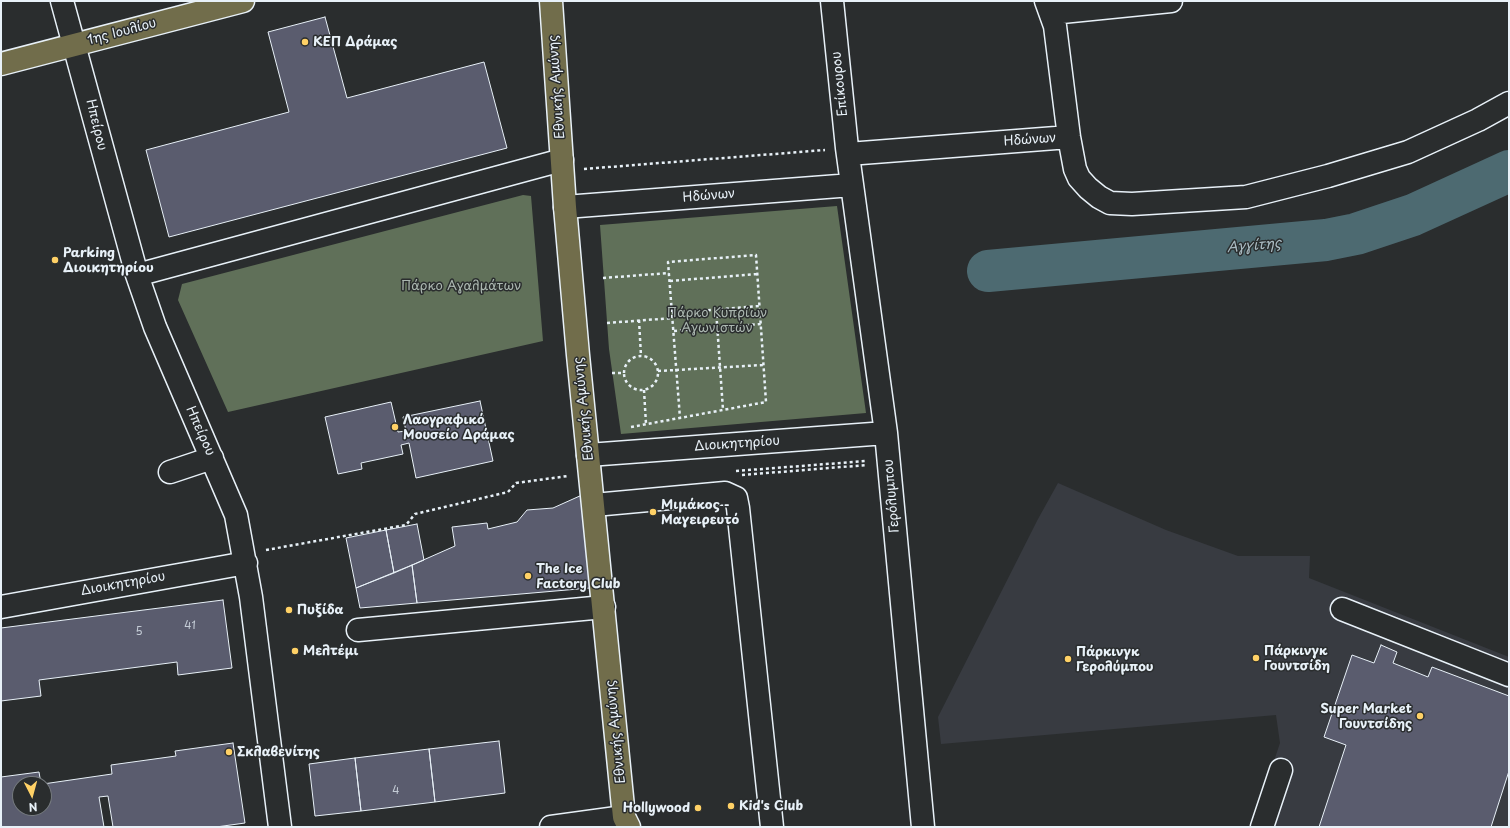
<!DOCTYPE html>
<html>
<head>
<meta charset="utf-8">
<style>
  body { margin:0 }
  #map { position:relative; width:1510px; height:828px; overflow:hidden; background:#2a2d2e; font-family:"Playpen Sans",sans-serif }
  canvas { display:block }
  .frame { position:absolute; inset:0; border:2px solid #e8f1f8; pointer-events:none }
  .north { position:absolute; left:12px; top:776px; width:40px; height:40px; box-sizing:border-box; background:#2a2d2e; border:1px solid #767b7f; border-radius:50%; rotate:174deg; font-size:11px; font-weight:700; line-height:16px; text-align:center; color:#e8f1f8 }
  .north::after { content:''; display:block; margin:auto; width:14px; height:18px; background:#ffd166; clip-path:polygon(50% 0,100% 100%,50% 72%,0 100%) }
</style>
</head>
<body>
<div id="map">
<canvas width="1510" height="828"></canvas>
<div class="frame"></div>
<div class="north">N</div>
</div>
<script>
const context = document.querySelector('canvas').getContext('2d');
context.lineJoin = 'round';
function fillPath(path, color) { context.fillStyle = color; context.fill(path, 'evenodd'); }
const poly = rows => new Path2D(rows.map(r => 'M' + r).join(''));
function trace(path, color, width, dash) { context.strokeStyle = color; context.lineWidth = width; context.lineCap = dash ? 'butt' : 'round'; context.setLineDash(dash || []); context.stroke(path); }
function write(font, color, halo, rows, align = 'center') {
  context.font = font + ' "Playpen Sans",sans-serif'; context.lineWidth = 3; context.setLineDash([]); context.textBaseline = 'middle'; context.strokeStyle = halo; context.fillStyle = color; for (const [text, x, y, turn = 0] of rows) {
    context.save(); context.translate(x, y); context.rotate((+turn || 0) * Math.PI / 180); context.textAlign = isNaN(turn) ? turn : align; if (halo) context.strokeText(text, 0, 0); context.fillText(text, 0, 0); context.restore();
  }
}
const built = poly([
  [1058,483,1166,530,1238,556,1310,556,1309,578,1509,657,1509,827,1275,827,1281,791,1267,782,1280,743,1276,715,941,744,938,717,1038,519]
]);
const green = poly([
  [523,195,531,196,543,341,228,412,178,300,182,284],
  [837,206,866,413,621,434,609,349,600,225]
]);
const river = poly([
  [988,271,1326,240,1356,234,1413,215,1509,171]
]);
const building = poly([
  [325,17,347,98,484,62,507,148,169,237,146,150,289,112,268,32,325,17],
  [480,401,493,461,416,478,409,443,401,445,403,454,361,463,362,469,338,474,325,417,391,402,398,432,406,431,403,417,480,401],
  [582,495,590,588,417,603,412,565,455,546,452,527,487,523,488,529,517,522,527,510,553,508,582,495],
  [417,524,424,560,394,573,386,530,417,524],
  [386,530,394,573,356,588,346,538,386,530],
  [412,565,417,603,360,608,356,588,412,565],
  [223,600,232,668,178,675,177,662,39,680,41,696,1,701,1,628,223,600],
  [1381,645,1397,652,1393,663,1428,677,1432,667,1509,696,1509,771,1491,827,1319,827,1346,745,1324,737,1352,655,1374,663,1381,645],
  [499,741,505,793,435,802,429,749,499,741],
  [233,743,245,823,216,827,113,827,108,796,99,797,104,827,1,827,1,777,39,772,41,784,20,784,20,808,44,808,43,784,112,774,111,765,176,756,175,751,233,743],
  [429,749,435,802,361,811,355,758,429,749],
  [355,758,361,811,315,816,309,764,355,758]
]);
const path = poly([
  [584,169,825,150],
  [603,278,669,273],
  [670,281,758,274],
  [716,309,723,410],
  [672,313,760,306],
  [639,320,641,356],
  [607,323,673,318],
  [674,331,761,324],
  '624 373a17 17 0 1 1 34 0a17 17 0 1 1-34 0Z',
  [658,371,763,365],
  [612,373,624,373],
  [644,390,646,424],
  [631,427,766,402,756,255,668,262,680,418],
  [736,471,866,461],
  [742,475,867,465],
  [266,550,406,525,415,514,508,492,516,483,568,476]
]);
const minor = poly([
  [62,1,137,275,155,327,236,515,251,597,280,827],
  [832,1,847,148,886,433,923,827],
  [1046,1,1055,26,1069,137,1075,169,1079,178,1088,188,1099,197,1110,203,1132,204,1246,197,1328,176,1408,152,1478,120,1509,103],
  [1052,13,1171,1],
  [848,154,1069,137],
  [565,207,852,185],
  [137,275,562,160],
  [588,455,886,433],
  [170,472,212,458],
  [594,505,725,493,736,498,738,508,772,827],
  [1,607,246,563],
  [1342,609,1509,675],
  [358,630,604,607],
  [551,827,624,817],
  [1262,827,1281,770]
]);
const major = poly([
  [551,1,565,207,578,355,624,817,629,827],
  [1,64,243,1]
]);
const markers = [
  [305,42,4,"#ffd166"],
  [55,260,4,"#ffd166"],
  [395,427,4,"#ffd166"],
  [653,512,4,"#ffd166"],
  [528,576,4,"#ffd166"],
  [289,610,4,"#ffd166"],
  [295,651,4,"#ffd166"],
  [1256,658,4,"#ffd166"],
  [1068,659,4,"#ffd166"],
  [1420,716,4,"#ffd166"],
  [229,752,4,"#ffd166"],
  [731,806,4,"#ffd166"],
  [698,808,4,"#ffd166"]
];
const numberNames = [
  ["41",190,626],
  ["5",139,632],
  ["4",396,791]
];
const streetNames = [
  ["1ης Ιουλίου",122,32,-15],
  ["Επίκουρου",840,84,-96],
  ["Εθνικής Αμύνης",557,87,-94],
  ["Ηπείρου",96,125,76],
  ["Ηδώνων",1030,140,-4],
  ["Ηδώνων",709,196,-5],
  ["Εθνικής Αμύνης",584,409,-96],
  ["Ηπείρου",200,431,66],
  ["Διοικητηρίου",737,444,-4],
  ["Γερόλυμπου",892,496,-95],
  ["Διοικητηρίου",123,584,-10],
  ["Εθνικής Αμύνης",616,732,-96]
];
const poiNames = [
  ["ΚΕΠ Δράμας",313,42],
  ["Parking",63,253],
  ["Διοικητηρίου",63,268],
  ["Λαογραφικό",403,420],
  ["Μουσείο Δράμας",403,435],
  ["Μιμάκος -",661,505],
  ["Μαγειρευτό",661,520],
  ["The Ice",536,569],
  ["Factory Club",536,584],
  ["Πυξίδα",297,610],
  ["Μελτέμι",303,651],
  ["Πάρκινγκ",1264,651],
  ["Γουντσίδη",1264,666],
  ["Πάρκινγκ",1076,652],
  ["Γερολύμπου",1076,667],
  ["Super Market",1412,709,"right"],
  ["Γουντσίδης",1412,724,"right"],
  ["Σκλαβενίτης",237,752],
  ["Kid's Club",739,806],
  ["Hollywood",690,808,"right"]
];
const parkNames = [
  ["Πάρκο Αγαλμάτων",461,286],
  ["Πάρκο Κυπρίων",717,313],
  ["Αγωνιστών",717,328]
];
const waterNames = [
  ["Αγγίτης",1254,246,-5]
];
fillPath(built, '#383b41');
fillPath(green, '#607059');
trace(river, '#4d6a71', 42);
fillPath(building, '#5a5c6e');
trace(building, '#e8f1f8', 1);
trace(minor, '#e8f1f8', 25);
trace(major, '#e8f1f8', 25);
trace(path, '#e8f1f8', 2.5, [3, 3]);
trace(minor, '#2a2d2e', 22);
trace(major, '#716d4b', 22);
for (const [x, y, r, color] of markers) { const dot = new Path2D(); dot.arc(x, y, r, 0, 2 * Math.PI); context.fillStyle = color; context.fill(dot); trace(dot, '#2a2d2e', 1.5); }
write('11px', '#c4ccd6', null, numberNames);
write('13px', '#e8f1f8', '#2a2d2e', streetNames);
write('bold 13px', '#e8f1f8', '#2a2d2e', poiNames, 'left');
write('13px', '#abb7b0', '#2a2d2e', parkNames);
write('italic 14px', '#aabbc2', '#2a2d2e', waterNames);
</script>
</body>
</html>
